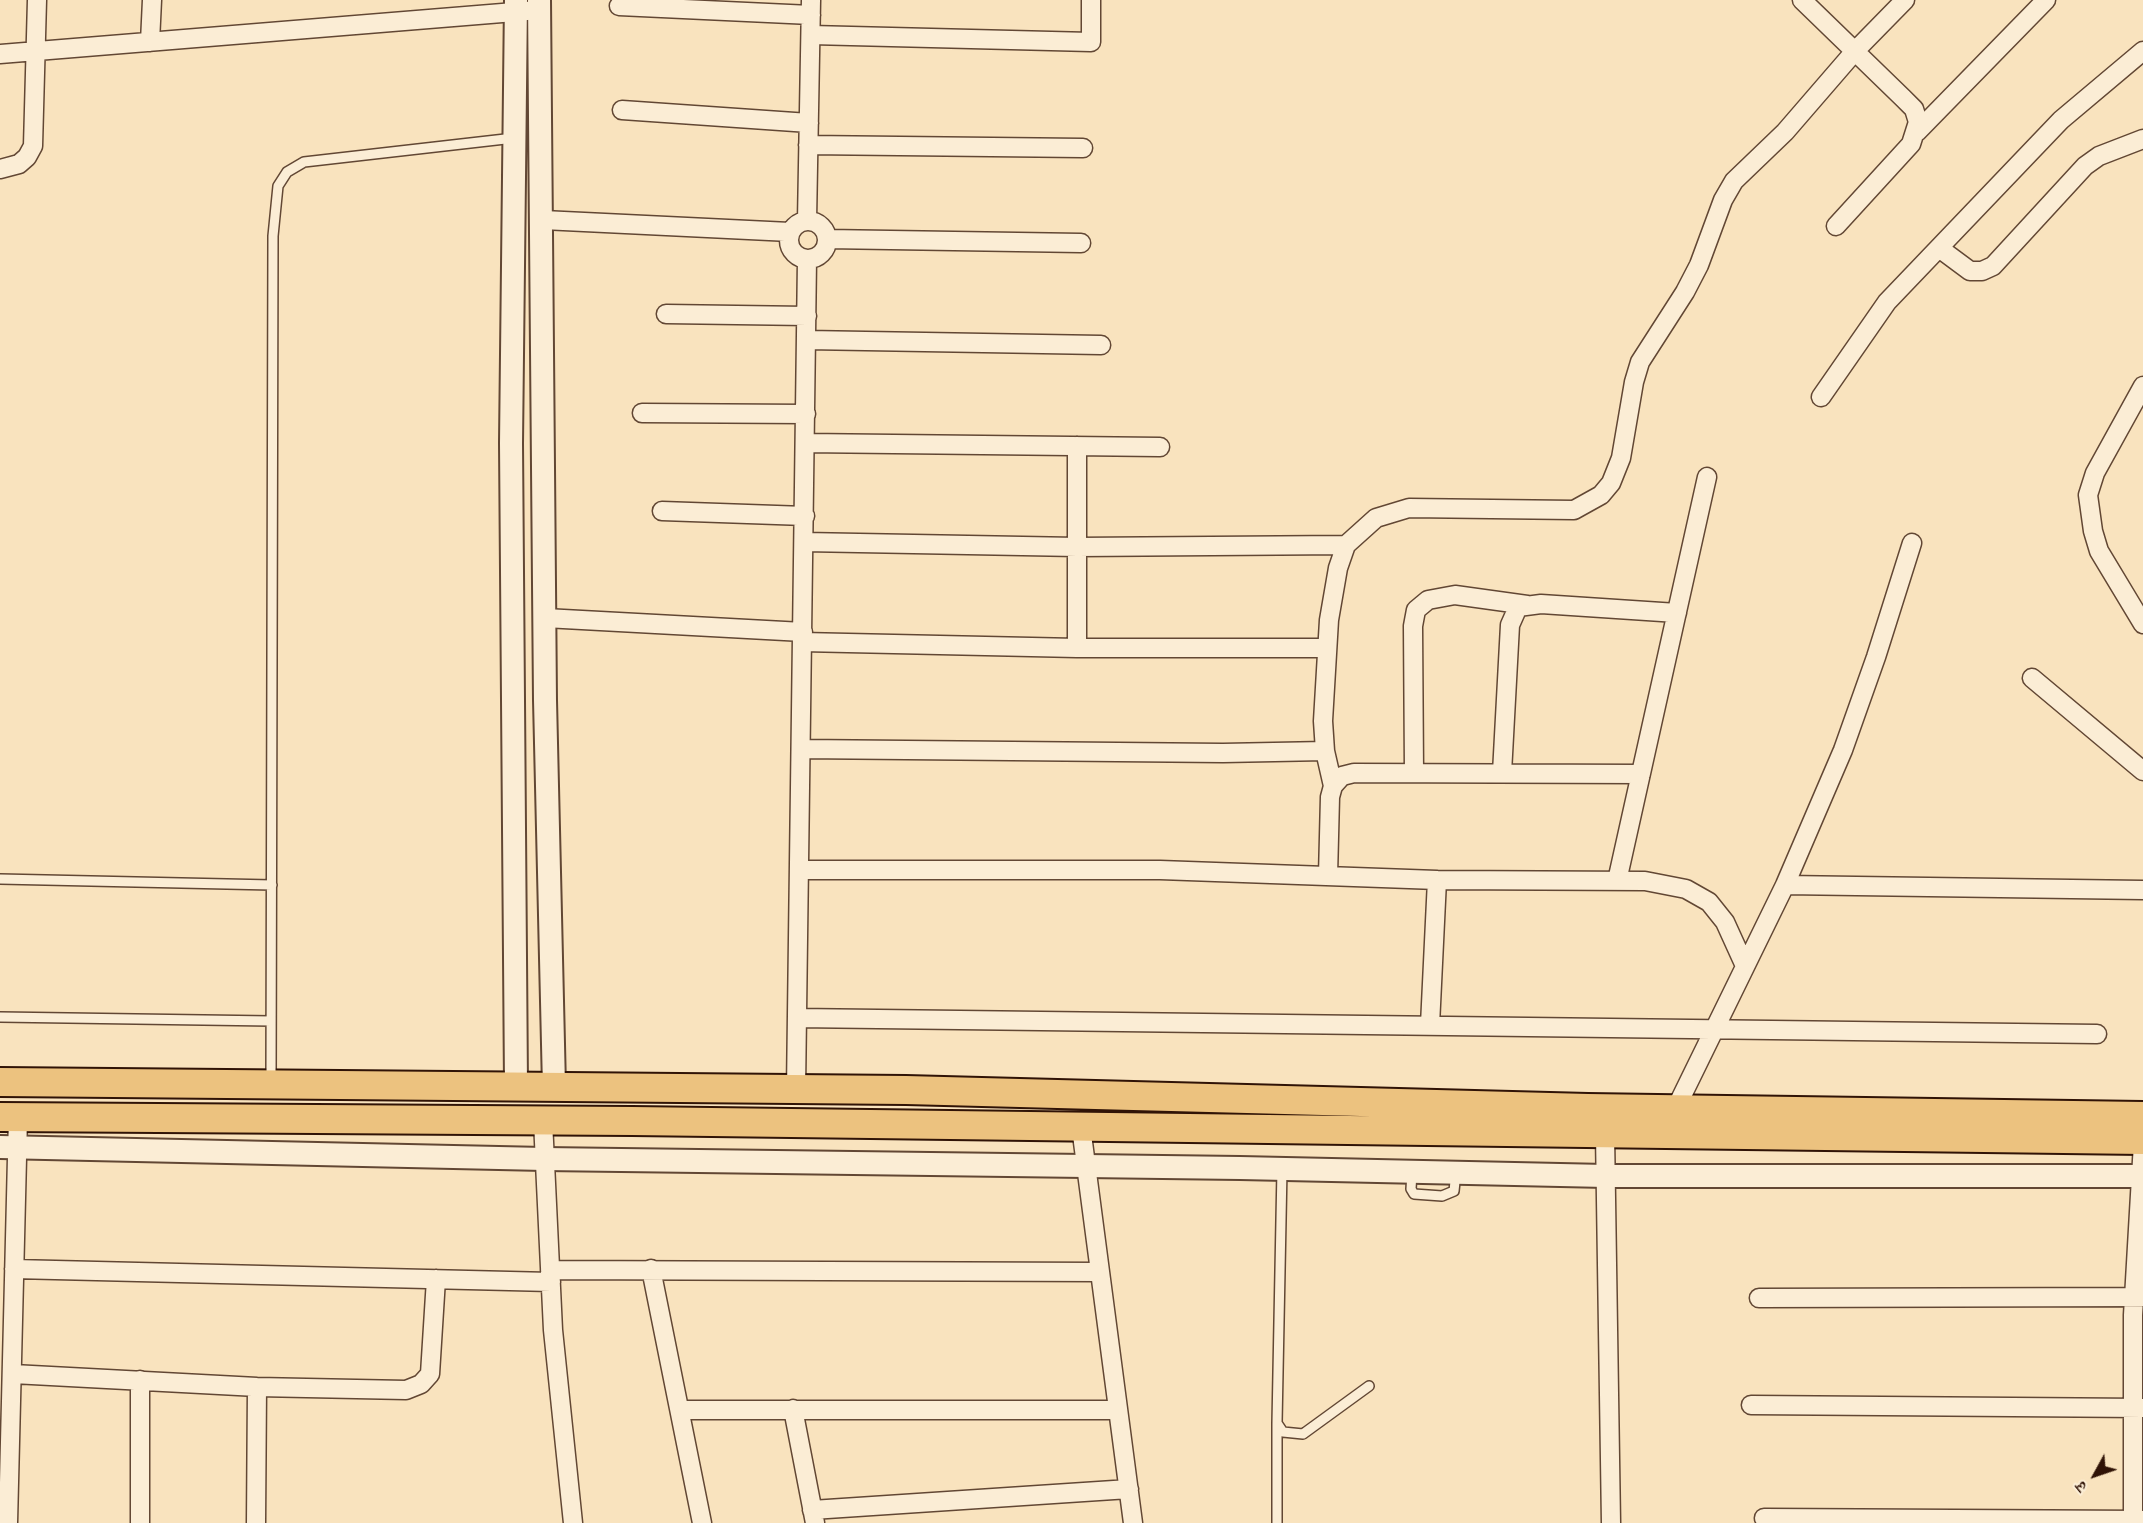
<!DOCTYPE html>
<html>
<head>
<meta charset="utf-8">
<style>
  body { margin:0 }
  #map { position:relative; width:2143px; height:1523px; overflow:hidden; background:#f9e3be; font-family:"IM FELL Great Primer","Noto Serif Devanagari",serif }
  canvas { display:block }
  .north { position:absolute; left:2065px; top:1445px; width:60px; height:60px; -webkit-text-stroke:4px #fbedd5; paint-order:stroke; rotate:230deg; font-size:16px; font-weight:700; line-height:24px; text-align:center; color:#301306 }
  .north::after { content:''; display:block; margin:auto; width:21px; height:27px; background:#301306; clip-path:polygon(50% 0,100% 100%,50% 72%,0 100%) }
</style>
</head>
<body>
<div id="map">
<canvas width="2143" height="1523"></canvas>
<div class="north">उ</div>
</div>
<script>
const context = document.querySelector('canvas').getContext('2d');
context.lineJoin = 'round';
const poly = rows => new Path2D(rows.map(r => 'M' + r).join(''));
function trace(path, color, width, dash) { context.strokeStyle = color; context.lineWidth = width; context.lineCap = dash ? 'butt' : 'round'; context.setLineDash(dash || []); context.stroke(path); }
const service = poly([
  [0,879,272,885],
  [0,1017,271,1021],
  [271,1081,273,236,278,186,287,172,304,162,514,138],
  [1282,1169,1277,1423,1283,1432,1303,1434,1369,1386],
  [1412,1172,1411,1189,1414,1194,1442,1196,1454,1191,1456,1172],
  [1277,1523,1277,1423]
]);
const minor = poly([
  [1802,0,1903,98,1914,109,1918,122,1911,144,1836,226],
  [619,6,811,15],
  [811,35,1091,42,1091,0],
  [150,42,152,0],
  [0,54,539,10],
  [622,110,809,123],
  [1917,132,2046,0],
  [808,145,1083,148],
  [0,169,19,164,27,157,33,146,37,0],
  [543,220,790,232],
  '789 240a19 19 0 1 1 38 0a19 19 0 1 1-38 0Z',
  [807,221,811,0],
  [827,239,1081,243],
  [1939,248,1970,271,1982,271,1993,266,2085,166,2099,156,2143,139],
  [666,314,807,316],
  [807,340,1101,345],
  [2143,386,2095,473,2088,495,2093,531,2099,551,2143,624],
  [1821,397,1887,302,2061,120,2143,51],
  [642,413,806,414],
  [805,443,1160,447],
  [1077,446,1077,648],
  [662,511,805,516],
  [804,542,1077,547,1346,545],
  [545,618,803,632],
  [802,642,1077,648,1327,648],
  [2032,678,2143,771],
  [801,749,1223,753,1325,751],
  [1414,773,1413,626,1416,610,1428,600,1455,595,1527,605],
  [1502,773,1510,625,1518,607,1541,604,1677,613],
  [1333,786,1325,751,1323,721,1329,620,1338,568,1346,545,1376,518,1409,508,1574,510,1601,495,1611,483,1621,458,1634,382,1640,362,1685,292,1699,265,1723,200,1734,181,1785,132,1855,51,1905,0],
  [799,870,1160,870,1437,880,1645,881,1686,889,1709,902,1725,922,1745,966],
  [1328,876,1330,797,1333,786,1342,776,1354,773,1641,774],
  [1617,881,1707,477],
  [1785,885,2143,890],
  [797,1018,2097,1034],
  [1430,1025,1437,880],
  [796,1089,807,259],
  [1675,1110,1785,885,1843,750,1876,657,1912,543],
  [543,1121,553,1330,573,1523],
  [1081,1127,1133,1523],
  [1605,1134,1611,1523],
  [14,1269,551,1282],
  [651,1269,702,1523],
  [550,1270,1100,1272],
  [1759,1298,2143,1297],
  [13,1374,257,1387,406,1390,421,1384,430,1374,436,1279],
  [1751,1405,2143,1408],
  [793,1409,815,1523],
  [680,1410,1118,1410],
  [812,1510,1129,1489],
  [1764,1518,2143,1520],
  [8,1523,18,1117],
  [140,1523,140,1380],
  [256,1523,257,1387],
  [2133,1523,2133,1315,2143,1143]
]);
const tertiary = poly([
  [516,0,511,443,516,1085],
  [539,0,545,700,554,1087],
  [0,1147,544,1159,1240,1168,1606,1176,2143,1176]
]);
const primary = poly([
  [0,1082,906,1090,1588,1108,2143,1116],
  [0,1117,632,1121,2143,1140]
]);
trace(service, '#624734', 12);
trace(minor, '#624734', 21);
trace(tertiary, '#624734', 26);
trace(primary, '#301306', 32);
trace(service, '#fbedd5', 9);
trace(minor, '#fbedd5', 18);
trace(tertiary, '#fbedd5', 22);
trace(primary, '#ecc27f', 28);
</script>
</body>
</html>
